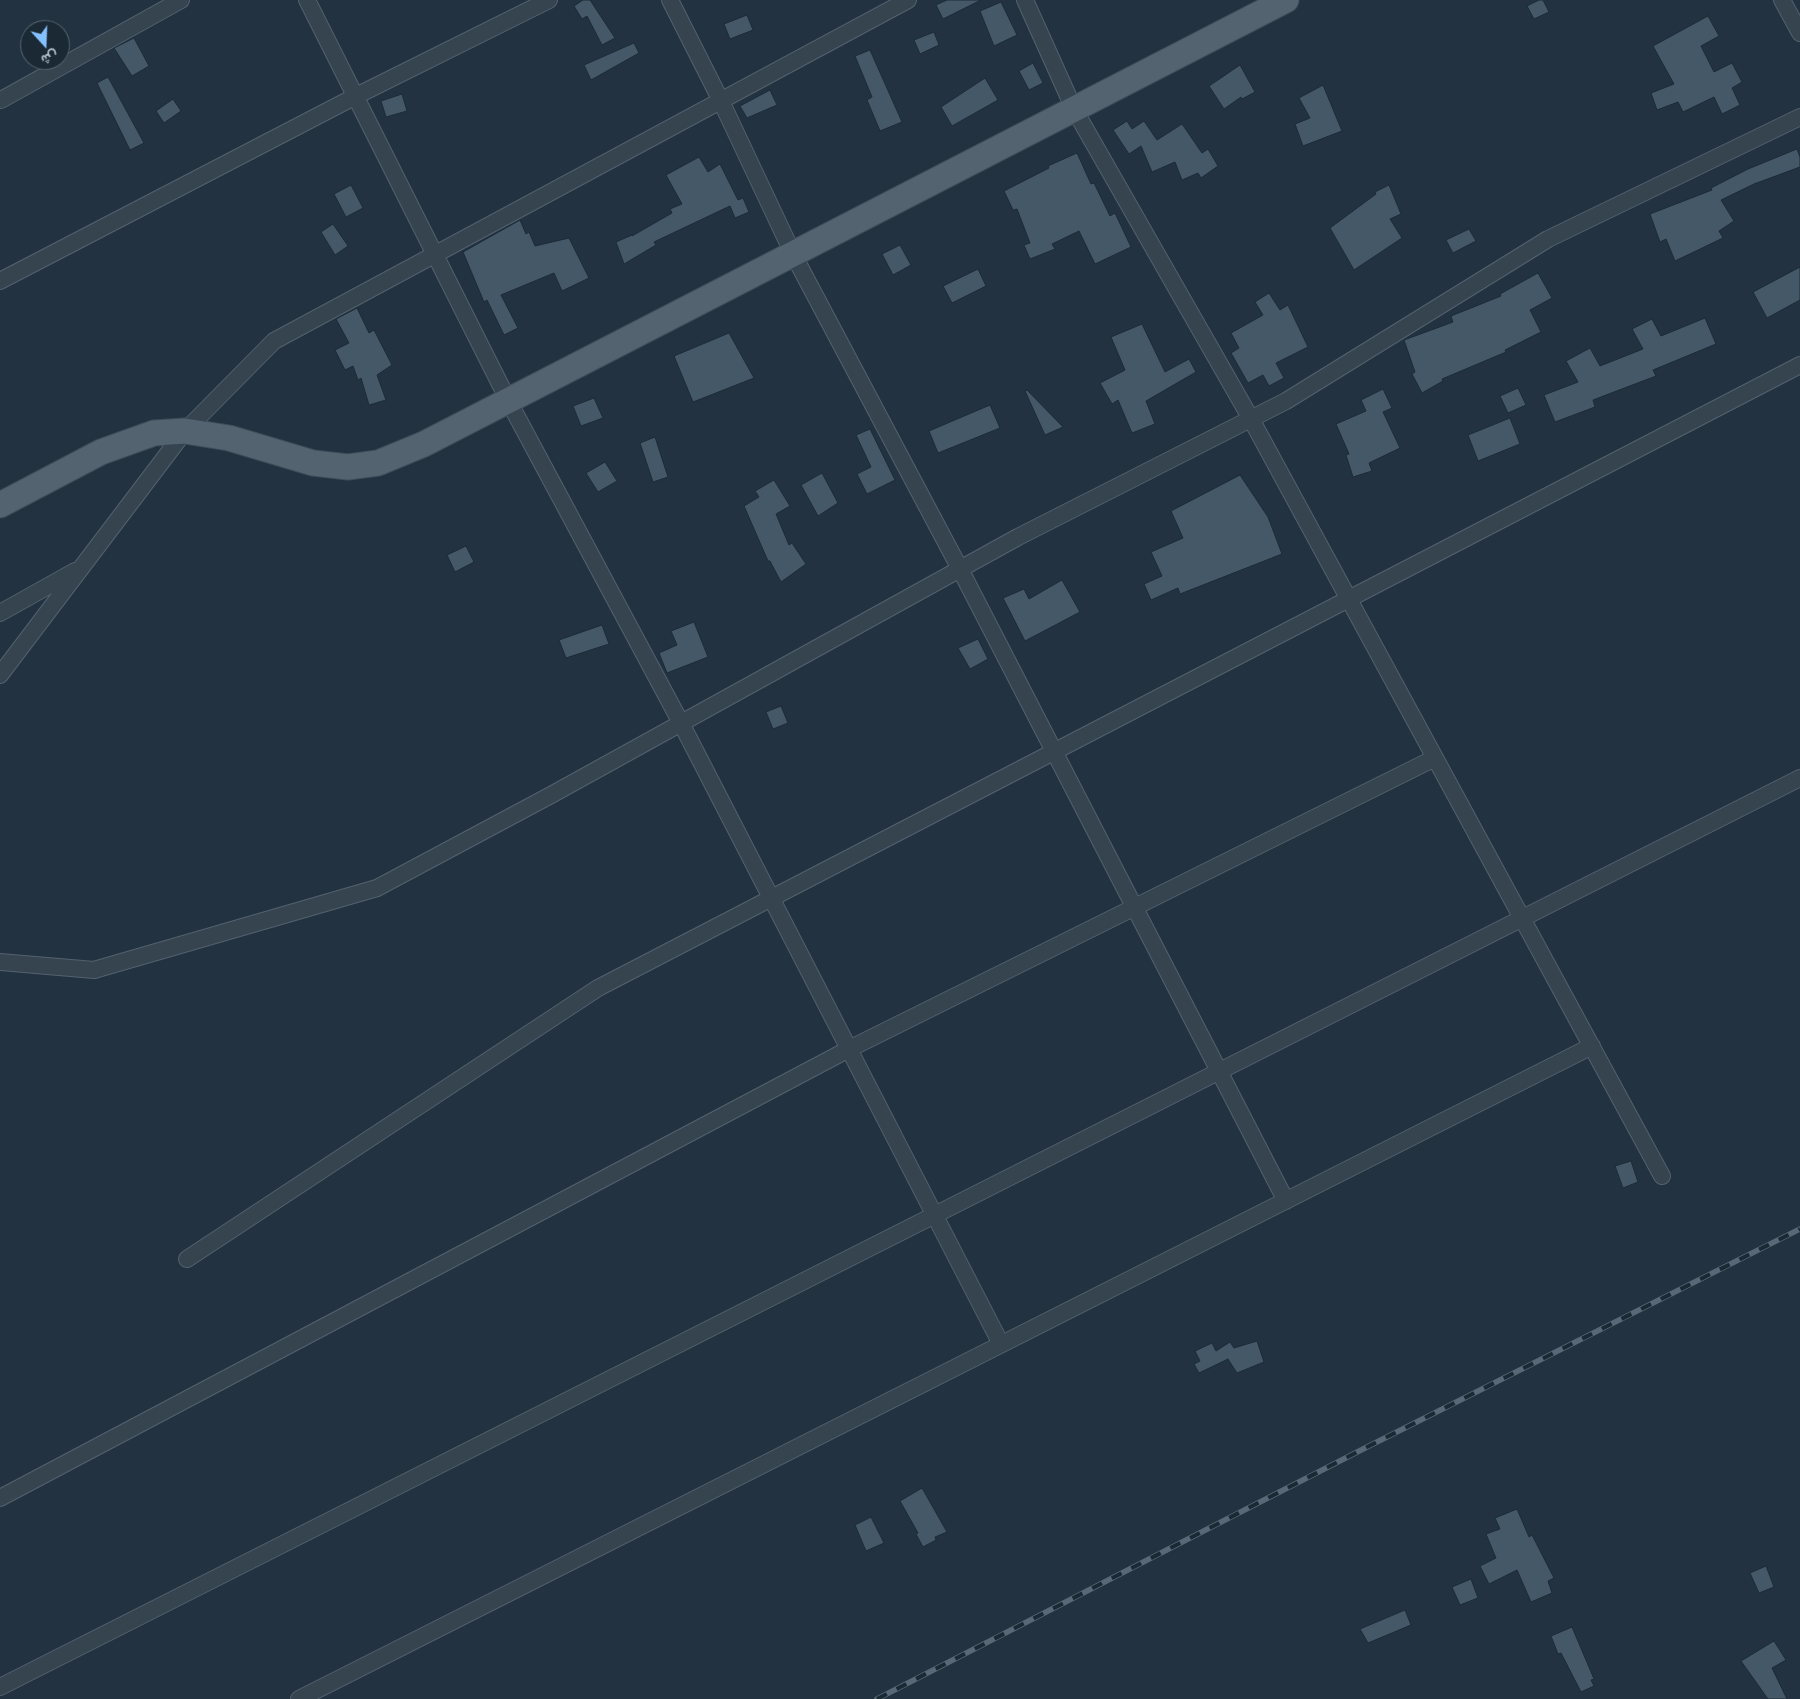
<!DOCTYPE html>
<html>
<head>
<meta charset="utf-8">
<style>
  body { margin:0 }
  #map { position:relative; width:1800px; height:1699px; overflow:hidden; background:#223240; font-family:"Asap Condensed",Vazirmatn,sans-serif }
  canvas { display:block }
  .north { position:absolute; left:20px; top:20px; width:50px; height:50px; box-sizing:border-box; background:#1b2935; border:1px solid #576571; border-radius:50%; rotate:160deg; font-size:14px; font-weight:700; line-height:20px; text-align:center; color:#b2becb }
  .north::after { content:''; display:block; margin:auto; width:18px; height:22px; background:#83c1ff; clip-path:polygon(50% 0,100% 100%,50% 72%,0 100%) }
</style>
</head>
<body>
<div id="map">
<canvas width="1800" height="1699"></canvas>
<div class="north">ش</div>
</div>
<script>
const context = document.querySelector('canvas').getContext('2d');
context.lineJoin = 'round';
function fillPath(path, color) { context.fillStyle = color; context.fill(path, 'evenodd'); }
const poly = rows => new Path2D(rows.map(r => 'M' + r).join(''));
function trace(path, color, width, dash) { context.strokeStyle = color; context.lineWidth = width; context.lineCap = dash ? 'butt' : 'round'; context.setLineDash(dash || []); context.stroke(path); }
const building = poly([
  [583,0,590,0,615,38,602,45,587,16,582,19,574,6,583,0],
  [947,0,981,0,943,19,936,5,947,0],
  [1539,0,1543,0,1549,12,1534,19,1527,6,1539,0],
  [1001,2,1017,35,994,46,980,11,1001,2],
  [747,15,753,30,730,39,724,24,747,15],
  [1708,16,1719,36,1701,46,1714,72,1732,63,1742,82,1732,88,1740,105,1722,114,1714,97,1683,112,1678,102,1657,110,1651,93,1674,84,1653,46,1708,16],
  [934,32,939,45,920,54,914,40,934,32],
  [134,38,149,66,132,76,114,48,134,38],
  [634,43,639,53,591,80,584,65,634,43],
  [870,50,902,122,880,131,867,100,872,97,855,56,870,50],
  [1033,63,1043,83,1029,90,1019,71,1033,63],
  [1240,65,1255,92,1242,99,1241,97,1224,109,1209,86,1240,65],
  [108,77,144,143,130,150,97,83,108,77],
  [985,78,998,100,952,126,941,107,985,78],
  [1323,85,1342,131,1303,146,1295,124,1310,118,1299,98,1323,85],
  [770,90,777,105,747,118,740,106,770,90],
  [402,94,407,111,386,117,381,101,402,94],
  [173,99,181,111,164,123,156,111,173,99],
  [1127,121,1132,129,1144,121,1157,140,1182,124,1202,153,1208,149,1218,166,1201,178,1198,173,1182,180,1175,162,1152,172,1141,146,1129,154,1113,130,1127,121],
  [1797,149,1800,157,1800,167,1754,184,1721,200,1734,221,1719,231,1723,238,1675,261,1666,239,1660,242,1650,214,1712,190,1711,188,1748,169,1797,149],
  [1077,153,1091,184,1094,183,1110,216,1115,213,1131,247,1095,264,1079,231,1052,244,1055,249,1030,259,1024,245,1030,243,1017,209,1013,210,1004,191,1049,168,1048,166,1077,153],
  [699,157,708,172,720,164,738,200,743,198,749,212,735,218,730,206,654,242,656,245,624,264,616,242,632,235,632,236,672,213,670,209,682,204,666,175,699,157],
  [351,185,363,208,346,217,334,194,351,185],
  [1389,185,1401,214,1390,219,1402,238,1354,270,1330,228,1376,194,1375,192,1389,185],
  [520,220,526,234,529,232,535,246,569,238,589,278,562,291,554,273,501,295,518,328,504,335,487,300,484,302,463,252,520,220],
  [333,224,348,246,335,255,321,232,333,224],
  [1469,229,1476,241,1453,253,1446,240,1469,229],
  [900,245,911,265,893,275,882,254,900,245],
  [1800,267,1800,300,1767,318,1753,292,1800,267],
  [978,269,986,286,952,303,943,286,978,269],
  [1538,273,1552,298,1530,310,1541,332,1505,350,1506,352,1442,379,1443,381,1422,393,1412,374,1415,372,1404,340,1453,322,1451,316,1501,296,1500,294,1538,273],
  [1269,293,1280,310,1288,305,1308,347,1276,363,1284,378,1269,386,1263,375,1248,383,1231,353,1239,348,1231,333,1263,315,1255,302,1269,293],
  [357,308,369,333,374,330,392,365,377,375,386,400,369,405,361,378,358,380,353,366,345,370,335,350,349,343,336,319,357,308],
  [1705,318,1716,344,1653,370,1656,376,1593,400,1595,407,1555,422,1544,395,1578,382,1566,361,1590,348,1600,366,1643,349,1632,329,1652,319,1661,336,1705,318],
  [1142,324,1165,372,1189,359,1196,372,1146,401,1155,424,1132,433,1118,400,1112,404,1100,383,1125,370,1111,337,1142,324],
  [729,333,754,378,693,402,674,356,729,333],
  [1518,388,1526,405,1508,413,1500,396,1518,388],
  [1383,389,1392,408,1383,412,1400,448,1369,463,1372,471,1353,477,1346,455,1349,454,1336,424,1366,411,1361,400,1383,389],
  [1027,390,1063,427,1045,435,1025,391,1027,390],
  [594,398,603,418,581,426,573,406,594,398],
  [990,405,1000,428,938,453,929,431,990,405],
  [1510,418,1520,444,1478,461,1468,435,1510,418],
  [870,429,895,480,867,494,857,474,871,467,856,435,870,429],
  [655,437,668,477,653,482,640,443,655,437],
  [605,462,617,481,598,492,586,473,605,462],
  [822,473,838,503,818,516,801,485,822,473],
  [1240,475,1268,517,1282,554,1180,594,1178,588,1151,600,1144,584,1162,576,1151,552,1183,538,1171,511,1240,475],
  [774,480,790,506,776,514,789,545,792,543,806,564,781,582,770,561,768,561,744,506,759,497,755,491,774,480],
  [466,546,474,562,455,572,447,555,466,546],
  [1062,580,1080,612,1025,641,1003,598,1024,589,1029,599,1062,580],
  [694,622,708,657,667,673,659,653,677,645,671,631,694,622],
  [602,625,609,644,566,658,559,640,602,625],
  [978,639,988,659,970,669,958,648,978,639],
  [781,706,788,723,773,729,766,712,781,706],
  [1631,1161,1638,1182,1623,1188,1615,1166,1631,1161],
  [1257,1341,1264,1362,1237,1373,1228,1359,1199,1373,1194,1364,1200,1361,1195,1351,1212,1343,1216,1351,1230,1342,1234,1348,1257,1341],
  [922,1488,947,1532,935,1537,936,1540,923,1547,916,1534,918,1533,900,1501,922,1488],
  [1517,1509,1529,1537,1532,1535,1554,1578,1548,1581,1552,1593,1531,1602,1517,1570,1489,1584,1480,1566,1496,1558,1486,1534,1500,1529,1495,1518,1517,1509],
  [871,1517,884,1543,866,1551,855,1525,871,1517],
  [1766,1566,1774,1587,1759,1593,1750,1573,1766,1566],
  [1471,1579,1478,1598,1460,1605,1452,1587,1471,1579],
  [1405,1610,1411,1625,1368,1643,1360,1629,1405,1610],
  [1572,1627,1594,1679,1591,1680,1594,1686,1581,1692,1561,1653,1558,1654,1551,1636,1572,1627],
  [1774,1641,1786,1660,1772,1668,1787,1699,1768,1699,1741,1661,1774,1641]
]);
const minor = poly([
  [307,0,508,400,681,723,1001,1344],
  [670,0,721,101,793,254,960,569,1286,1201],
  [1025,0,1074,109,1251,419,1662,1176],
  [1782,0,1800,33],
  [1,100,181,0],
  [0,281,356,96,549,0],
  [0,613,75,571],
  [0,675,185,431,274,341,908,0],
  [0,962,94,970,377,888,551,795,1018,537,1286,401,1548,239,1800,117],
  [187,1259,598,988,1800,365],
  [0,1498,849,1049,1435,758],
  [0,1687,1800,778],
  [299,1699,1592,1046]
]);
const primary = poly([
  [0,505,101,452,154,433,185,431,229,438,313,463,348,467,378,463,424,444,1286,0]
]);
const rail = poly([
  [877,1699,1367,1447,1800,1229]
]);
fillPath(building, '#455867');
trace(building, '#1d2b37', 1);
trace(minor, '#54616e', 18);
trace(primary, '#3f4d59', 27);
trace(minor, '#364450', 16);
trace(primary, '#546370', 25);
trace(rail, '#586877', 5.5);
trace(rail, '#1b2935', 4, [11]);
</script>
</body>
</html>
